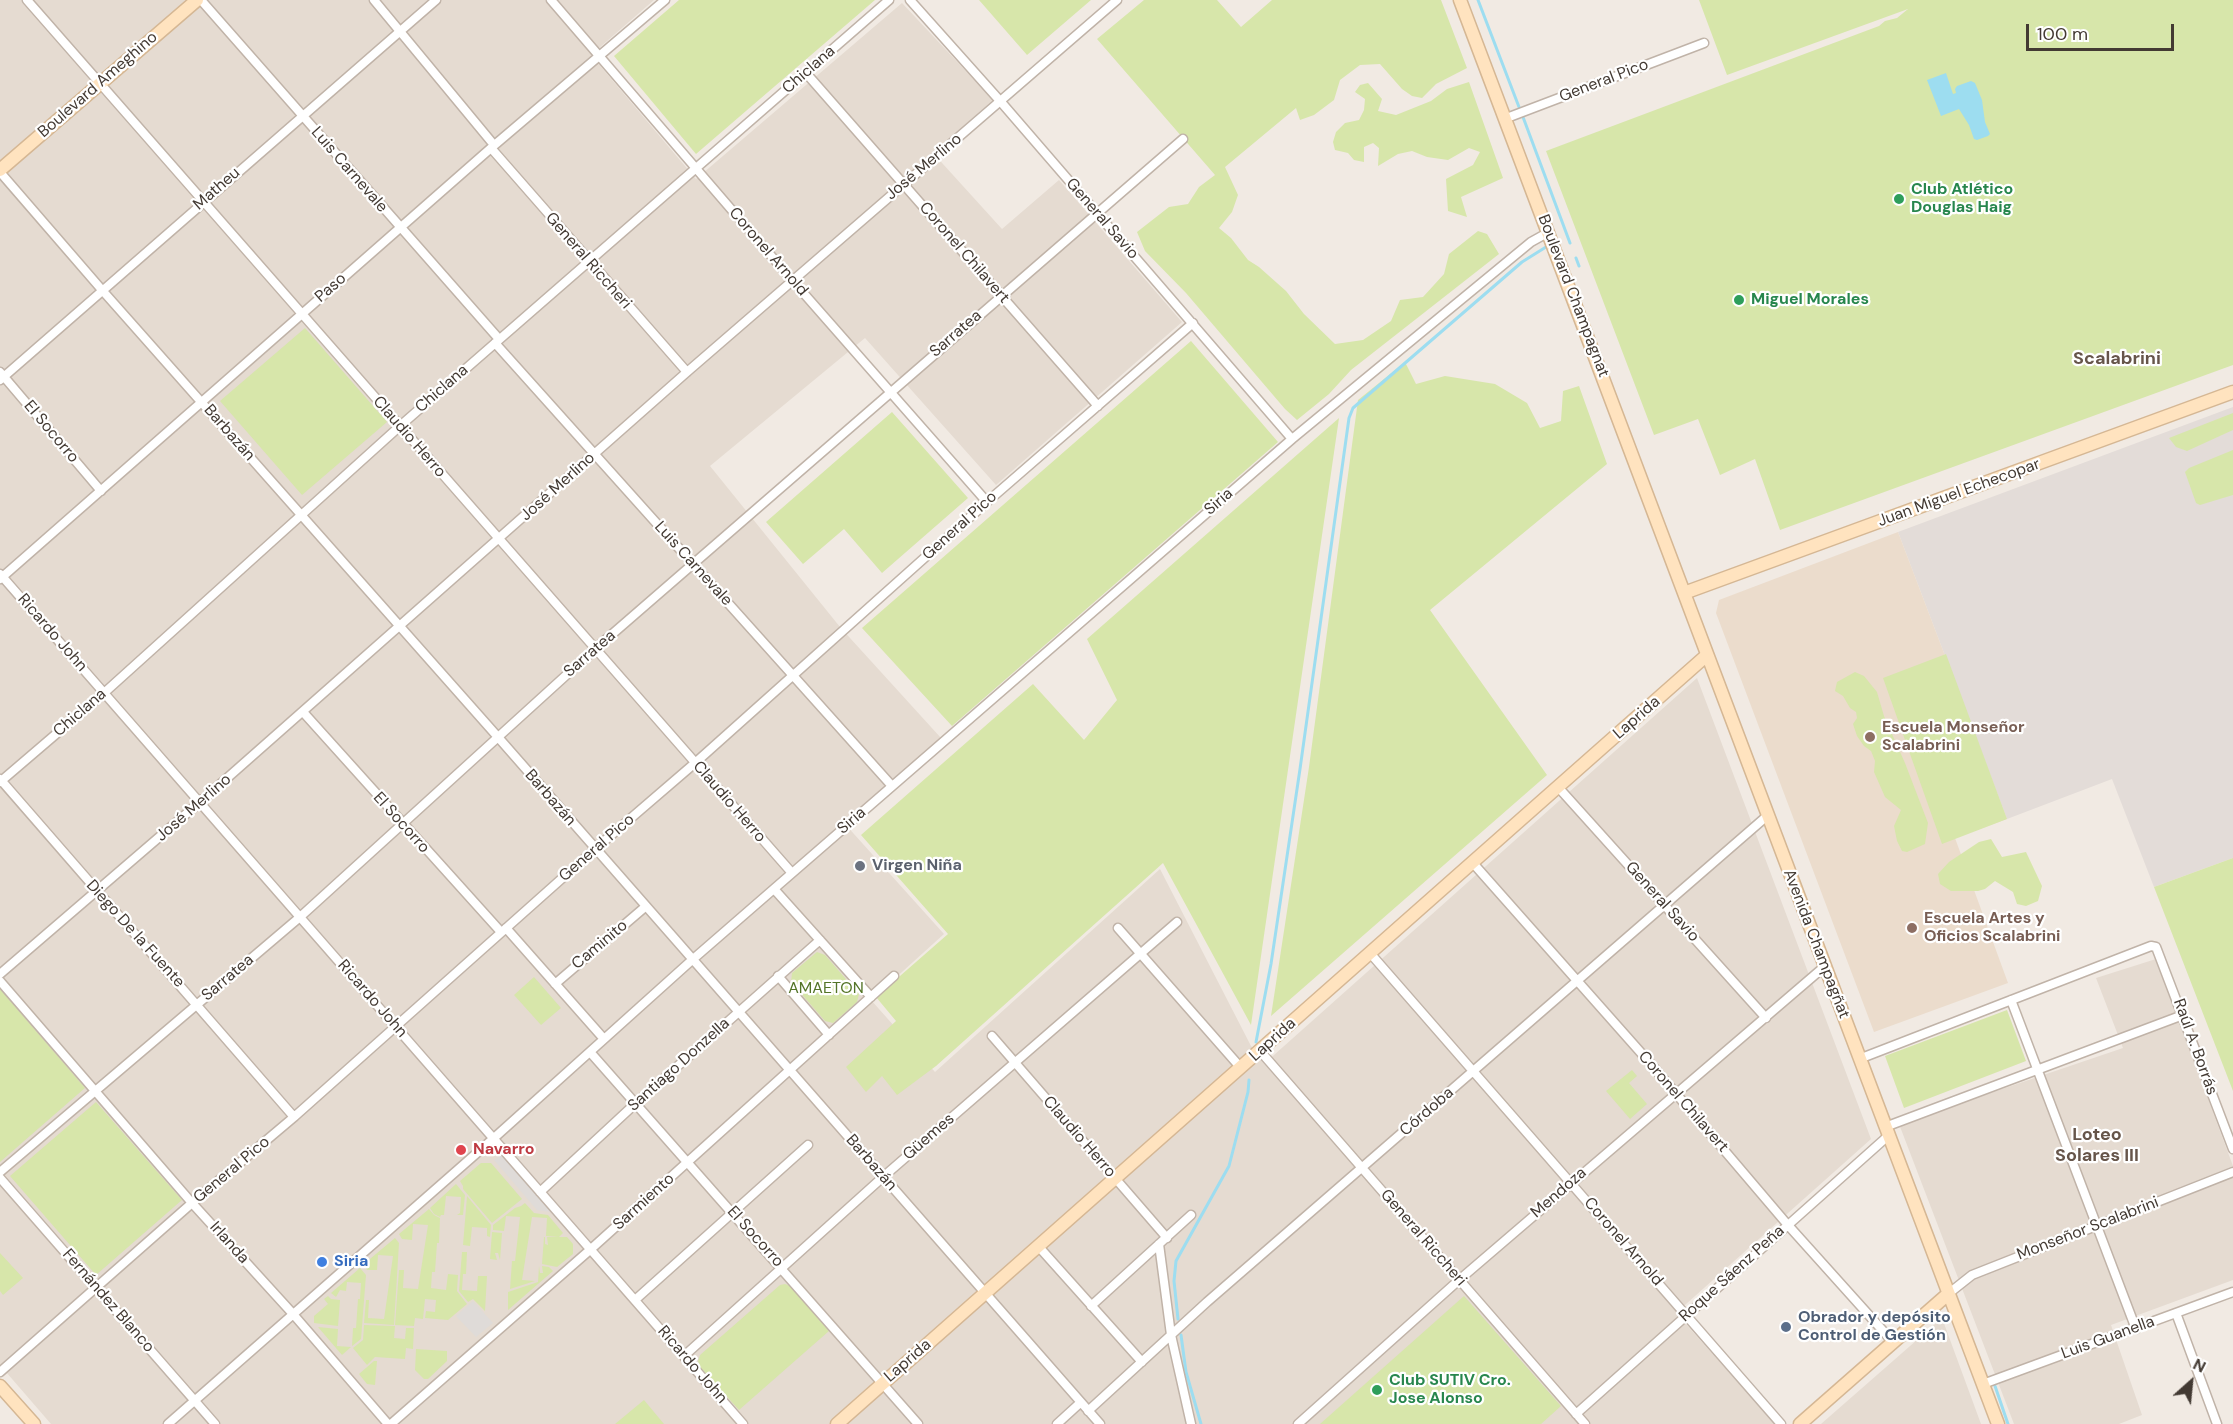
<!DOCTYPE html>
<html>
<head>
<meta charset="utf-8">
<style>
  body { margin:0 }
  #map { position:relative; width:2233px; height:1424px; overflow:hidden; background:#f1eae3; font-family:"DM Sans",sans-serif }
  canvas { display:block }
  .north { position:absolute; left:2161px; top:1352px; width:60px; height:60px; -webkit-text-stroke:4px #fff; paint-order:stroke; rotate:27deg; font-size:16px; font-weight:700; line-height:24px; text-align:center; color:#433a33 }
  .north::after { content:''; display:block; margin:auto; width:21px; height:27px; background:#433a33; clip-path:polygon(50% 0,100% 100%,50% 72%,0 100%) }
  .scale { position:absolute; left:2026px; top:24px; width:148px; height:27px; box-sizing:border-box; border:3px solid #433a33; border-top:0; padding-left:8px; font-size:18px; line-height:21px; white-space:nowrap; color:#433a33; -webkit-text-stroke:4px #fff; paint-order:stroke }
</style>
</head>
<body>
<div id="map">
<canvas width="2233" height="1424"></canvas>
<div class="north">N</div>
<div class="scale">100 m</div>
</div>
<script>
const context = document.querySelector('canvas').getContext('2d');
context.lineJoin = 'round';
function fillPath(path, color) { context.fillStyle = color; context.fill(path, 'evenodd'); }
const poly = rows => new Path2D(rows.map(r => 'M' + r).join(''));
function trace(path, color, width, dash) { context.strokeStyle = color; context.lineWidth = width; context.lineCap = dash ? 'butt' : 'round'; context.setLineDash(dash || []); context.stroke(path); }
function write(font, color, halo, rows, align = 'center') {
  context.font = font + ' "DM Sans",sans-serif'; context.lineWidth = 4.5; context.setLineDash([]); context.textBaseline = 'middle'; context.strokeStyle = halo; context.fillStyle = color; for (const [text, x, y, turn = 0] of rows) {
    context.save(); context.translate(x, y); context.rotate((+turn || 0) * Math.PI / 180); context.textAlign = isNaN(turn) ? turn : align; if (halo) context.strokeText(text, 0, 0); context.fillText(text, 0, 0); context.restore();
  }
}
const residential = poly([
  [0,0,654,0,591,55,696,179,902,3,993,100,933,153,1002,229,1059,180,1182,322,996,485,865,338,710,466,840,627,941,738,845,824,944,934,871,1000,935,1072,1160,869,1251,1046,1265,1063,1697,678,1871,1139,1676,1313,1775,1424,51,1424,0,1365],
  [2156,959,2233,1166,2233,1280,2111,1325,2142,1415,2119,1424,2014,1424,1899,1124,2123,1048,2096,978],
  [1942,1318,1981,1424,1821,1424]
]);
const industrial = poly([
  [2233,407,2233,858,2154,887,2112,779,2007,819,1898,532]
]);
const education = poly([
  [1898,532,2007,819,1955,838,2008,983,1874,1032,1716,613,1719,600]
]);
const green = poly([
  [679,0,875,0,696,154,614,56],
  [979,0,1091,0,1027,55],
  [1144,0,1217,0,1241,27,1272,0,1441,0,1467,68,1436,84,1422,98,1412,96,1402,89,1380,64,1360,65,1340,80,1334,100,1314,115,1300,120,1296,108,1225,167,1238,195,1232,212,1219,228,1231,238,1248,260,1259,267,1286,291,1304,314,1335,344,1363,340,1391,321,1400,300,1423,297,1444,274,1449,254,1478,231,1487,234,1499,254,1351,370,1329,394,1297,420,1285,409,1186,293,1145,251,1137,232,1169,207,1188,204,1199,187,1215,175,1097,39],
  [1699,0,2233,0,2233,365,1780,530,1755,459,1720,475,1698,419,1654,435,1546,151,1879,26,1885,21,1897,18,1908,9,1727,75],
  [1469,82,1503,178,1461,197,1467,217,1448,211,1446,179,1473,165,1480,152,1469,148,1448,160,1427,157,1412,151,1398,154,1378,166,1379,148,1373,143,1364,147,1364,162,1354,160,1348,153,1335,150,1333,142,1336,132,1345,123,1359,120,1364,110,1365,99,1355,92,1360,85,1368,83,1382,99,1378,111,1396,115,1431,101,1447,89],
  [305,328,387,422,302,495,220,401],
  [1191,341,1278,442,952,726,862,628],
  [1405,362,1416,384,1445,376,1495,384,1527,403,1540,428,1561,421,1563,391,1579,386,1607,464,1430,610,1547,775,1271,1016,1309,767,1358,400],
  [892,412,968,498,882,573,844,529,803,564,766,522],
  [2233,413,2233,430,2187,451,2176,447,2169,438],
  [1339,418,1251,1025,1163,863,936,1066,897,1095,882,1076,866,1092,846,1067,896,1021,876,997,948,934,861,835,1033,684,1084,740,1117,700,1087,639],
  [2233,450,2233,495,2200,505,2196,503,2185,472,2189,468],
  [1946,654,2007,819,1942,844,1883,678],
  [1855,672,1864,676,1877,692,1884,716,1905,763,1928,823,1925,844,1907,852,1902,851,1897,841,1894,826,1901,810,1885,797,1874,772,1875,761,1871,751,1864,746,1857,736,1853,724,1857,718,1856,712,1850,708,1843,696,1835,691,1837,682],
  [1991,839,2002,857,2026,852,2042,886,2038,901,2026,906,2017,904,2013,892,1995,881,1985,889,1978,891,1951,891,1940,884,1938,874,1949,862,1979,842],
  [2233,858,2233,1091,2154,887],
  [817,952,825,955,859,994,857,1002,833,1023,825,1021,791,982,792,973],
  [534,977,561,1008,541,1025,514,995],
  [0,989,85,1088,0,1162],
  [2007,1010,2026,1061,1904,1108,1885,1056],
  [1632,1070,1637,1076,1629,1083,1647,1104,1630,1119,1606,1091],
  [96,1102,182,1200,96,1275,10,1176],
  [481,1163,491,1163,522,1199,492,1223,463,1189,463,1186,460,1181],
  [456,1184,465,1195,463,1215,457,1215,460,1213,461,1197,446,1196,444,1215,441,1215,440,1217,434,1214,430,1208],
  [467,1196,491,1225,490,1237,487,1236,487,1228,472,1227,470,1246,463,1245],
  [525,1203,534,1213,548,1215,563,1233,559,1237,546,1236,547,1218,532,1217,522,1280,535,1281,510,1289,512,1261,515,1261,520,1217,506,1216,504,1231,493,1230,493,1225,515,1208,521,1206],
  [429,1209,434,1215,440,1218,439,1243,437,1243,435,1272,432,1272,431,1288,446,1290,448,1274,458,1275,457,1291,467,1304,448,1320,425,1318,426,1311,435,1312,436,1300,425,1299,423,1319,415,1318,414,1326,395,1325,399,1270,404,1270,403,1288,418,1289,428,1225,413,1224,412,1240,402,1239,399,1234],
  [492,1232,502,1233,500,1260,498,1253,495,1253,497,1260,490,1259],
  [544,1237,545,1237,545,1244,548,1245,547,1237,567,1237,573,1244,573,1254,557,1267,542,1264],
  [395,1238,399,1243,394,1325,364,1323,366,1300,369,1300,368,1318,384,1319,393,1256,378,1255,377,1270,367,1270,364,1264],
  [462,1252,467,1252,466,1274,463,1274,462,1290,477,1291,478,1276,487,1276,485,1311,473,1299,468,1302,459,1291],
  [0,1253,23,1278,3,1295,0,1291],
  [539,1266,540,1273,543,1273,542,1266,549,1267,553,1271,508,1310,508,1292,538,1282],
  [360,1268,366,1275,361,1339,352,1346,353,1328,356,1328,358,1299,360,1299,361,1283,347,1282,346,1291,340,1290,336,1297,331,1293],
  [785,1284,790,1286,829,1331,739,1410,700,1367,698,1361,700,1355,780,1285],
  [328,1296,331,1299,340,1300,338,1326,314,1323,314,1316,328,1304,324,1299],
  [1464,1296,1561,1406,1541,1424,1320,1424],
  [364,1325,395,1326,394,1338,405,1339,406,1328,414,1328,413,1349,406,1348,405,1359,375,1357,367,1365,353,1348,363,1340],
  [318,1327,338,1329,337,1346,351,1347,342,1355],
  [416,1349,447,1351,447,1361,428,1379,424,1379,415,1370],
  [374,1361,377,1361,375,1385,367,1384,359,1374],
  [644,1400,664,1424,615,1424]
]);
const parking = poly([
  [501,1155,551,1212,537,1210,494,1160],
  [473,1301,493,1323,476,1337,456,1316]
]);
const water = poly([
  [1946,73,1953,94,1956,93,1955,89,1957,86,1971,81,1975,83,1982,100,1985,122,1990,134,1988,136,1977,140,1974,139,1969,125,1959,109,1941,116,1927,80]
]);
const stream = poly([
  [1478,0,1519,107],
  [1523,117,1570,243],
  [1576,258,1579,266],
  [1256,1042,1271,964,1300,769,1349,418,1353,408,1522,262,1546,247],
  [1178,1319,1174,1281,1176,1261,1229,1166,1248,1092,1249,1080],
  [1181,1335,1186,1372,1201,1424],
  [1995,1386,2008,1424]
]);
const street = poly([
  [27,0,792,873],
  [201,0,499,339],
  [374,0,494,145],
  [551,0,792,280,987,502],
  [910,0,1001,102,1292,439],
  [806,73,1098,406],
  [1504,119,1704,43],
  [491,148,687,372],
  [0,172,102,290,497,736,1100,1424],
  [495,343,892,786],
  [0,372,101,491],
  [0,380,436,0],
  [0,574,743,1424],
  [0,579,491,148,665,0],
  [303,712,501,932],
  [0,779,294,1117],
  [0,782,104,693,400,426,889,0],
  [1558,787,1766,1018],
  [1472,862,1650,1063,1787,1224,1893,1342],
  [774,889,871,997],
  [506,928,604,1039],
  [1118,928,1241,1068],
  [1370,953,1781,1424],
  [0,974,200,802,687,372,1117,0],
  [778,976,829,1035],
  [0,981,192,1203,293,1314,388,1424],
  [555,984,645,907],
  [2011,1000,2136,1329],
  [992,1036,1167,1238],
  [590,1052,918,1424],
  [1261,1052,1585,1424],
  [1859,1059,2151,946,2156,947,2233,1149],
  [1885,1127,2183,1015],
  [0,1172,300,917,595,649,1183,139],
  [0,1178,215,1424],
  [540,1192,636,1103,820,940],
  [1159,1244,1171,1335,1191,1424],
  [1039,1247,1142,1362],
  [1948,1294,1972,1275,2233,1172],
  [635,1300,808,1145],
  [1091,1306,1191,1215],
  [2176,1313,2217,1424],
  [684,1356,883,1177,1177,922],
  [0,1372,192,1203,294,1117,595,849,695,763,987,502,1193,323],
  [1983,1384,2233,1292],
  [1088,1411,1207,1302,1767,816],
  [1576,1414,1888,1136],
  [168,1424,494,1138,692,960,1292,439,1531,242,1549,232],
  [391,1424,591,1249,894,976],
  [1057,1424,1080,1403],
  [1298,1424,1459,1280,1824,967]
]);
const secondary = poly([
  [1460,0,1998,1424],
  [0,170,197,0],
  [1684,593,2233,392],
  [0,1386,34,1424],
  [837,1424,1707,655],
  [1800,1424,1948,1294]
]);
const markers = [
  [1899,199,6,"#2e9e5b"],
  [1739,300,6,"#2e9e5b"],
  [1870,737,6,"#8d6e63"],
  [860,866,6,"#6b7280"],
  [1912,928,6,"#8d6e63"],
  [461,1150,6,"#e0444e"],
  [322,1262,6,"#3f7fe0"],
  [1786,1327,6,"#5c6f8a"],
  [1377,1390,6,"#2e9e5b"]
];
const streetNames = [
  ["Chiclana",809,70,-41],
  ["General Pico",1604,81,-21],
  ["Boulevard Ameghino",98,85,-41],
  ["José Merlino",924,167,-40],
  ["Luis Carnevale",349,170,49],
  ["Matheu",217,189,-41],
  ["General Savio",1102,219,49],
  ["Coronel Arnold",768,252,49],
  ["Coronel Chilavert",964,253,49],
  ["General Riccheri",588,261,49],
  ["Paso",331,288,-41],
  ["Boulevard Champagnat",1573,296,69],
  ["Sarratea",956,334,-41],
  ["Chiclana",442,389,-41],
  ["El Socorro",51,432,50],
  ["Barbazán",229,433,49],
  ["Claudio Herro",409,437,49],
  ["José Merlino",558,487,-42],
  ["Juan Miguel Echecopar",1959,493,-20],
  ["Siria",1219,502,-41],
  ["General Pico",960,526,-42],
  ["Luis Carnevale",693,564,48],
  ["Ricardo John",52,633,49],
  ["Sarratea",590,654,-41],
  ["Chiclana",80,713,-41],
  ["Laprida",1637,718,-41],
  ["Barbazán",550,798,49],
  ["Claudio Herro",729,802,49],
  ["José Merlino",194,808,-41],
  ["Siria",852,821,-41],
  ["El Socorro",401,823,48],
  ["General Pico",597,848,-41],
  ["General Savio",1662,902,48],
  ["Diego De la Fuente",135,934,48],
  ["Avenida Champagñat",1816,944,69],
  ["Caminito",600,945,-40],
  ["Sarratea",228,978,-40],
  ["Ricardo John",372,999,49],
  ["Laprida",1273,1040,-42],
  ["Raúl A. Borrás",2195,1047,70],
  ["Santiago Donzella",679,1065,-42],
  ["Coronel Chilavert",1683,1102,49],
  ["Córdoba",1427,1112,-41],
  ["Güemes",929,1137,-41],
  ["Claudio Herro",1079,1137,49],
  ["Barbazán",871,1163,49],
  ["General Pico",232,1170,-40],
  ["Mendoza",1559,1193,-41],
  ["Sarmiento",644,1202,-42],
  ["Monseñor Scalabrini",2088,1229,-21],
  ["El Socorro",755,1237,48],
  ["General Riccheri",1423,1238,49],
  ["Coronel Arnold",1623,1242,49],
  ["Irlanda",229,1243,48],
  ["Roque Sáenz Peña",1732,1274,-42],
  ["Fernández Blanco",108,1301,49],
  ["Luis Guanella",2108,1338,-20],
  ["Laprida",908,1361,-41],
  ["Ricardo John",692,1365,49]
];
const leisureNames = [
  ["Club Atlético",1911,190],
  ["Douglas Haig",1911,208],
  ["Miguel Morales",1751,300],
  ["Club SUTIV Cro.",1389,1381],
  ["Jose Alonso",1389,1399]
];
const educationNames = [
  ["Escuela Monseñor",1882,728],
  ["Scalabrini",1882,746],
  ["Escuela Artes y",1924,919],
  ["Oficios Scalabrini",1924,937]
];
const worshipNames = [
  ["Virgen Niña",872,866]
];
const parkNames = [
  ["AMAETON",826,989]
];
const healthNames = [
  ["Navarro",473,1150]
];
const shopNames = [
  ["Siria",334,1262]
];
const serviceNames = [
  ["Obrador y depósito",1798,1318],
  ["Control de Gestión",1798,1336]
];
const neighbourhoodNames = [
  ["Scalabrini",2117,359],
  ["Loteo",2097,1135],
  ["Solares III",2097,1156]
];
fillPath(residential, '#e5dbd1');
fillPath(industrial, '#e3dcd8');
fillPath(education, '#ebdccc');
fillPath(green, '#d7e6aa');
fillPath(parking, '#dfdbd8');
fillPath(water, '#9dddf0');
trace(stream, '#9dddf0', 3);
trace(street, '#c0b3a8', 11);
trace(secondary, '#d5b794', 15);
trace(street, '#fff', 8);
trace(secondary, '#ffe3bf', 12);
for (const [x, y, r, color] of markers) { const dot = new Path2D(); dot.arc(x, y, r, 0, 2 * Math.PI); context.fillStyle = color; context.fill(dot); trace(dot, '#fff', 2); }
write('16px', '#433a33', '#fff', streetNames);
write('bold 16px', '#27864d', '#fff', leisureNames, 'left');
write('bold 16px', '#785e54', '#fff', educationNames, 'left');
write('bold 16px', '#5b616d', '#fff', worshipNames, 'left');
write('16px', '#537427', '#fff', parkNames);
write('bold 16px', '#be3a42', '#fff', healthNames, 'left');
write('bold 16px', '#366cbe', '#fff', shopNames, 'left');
write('bold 16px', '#4e5e75', '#fff', serviceNames, 'left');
write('bold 18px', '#66554a', '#fff', neighbourhoodNames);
</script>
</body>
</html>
